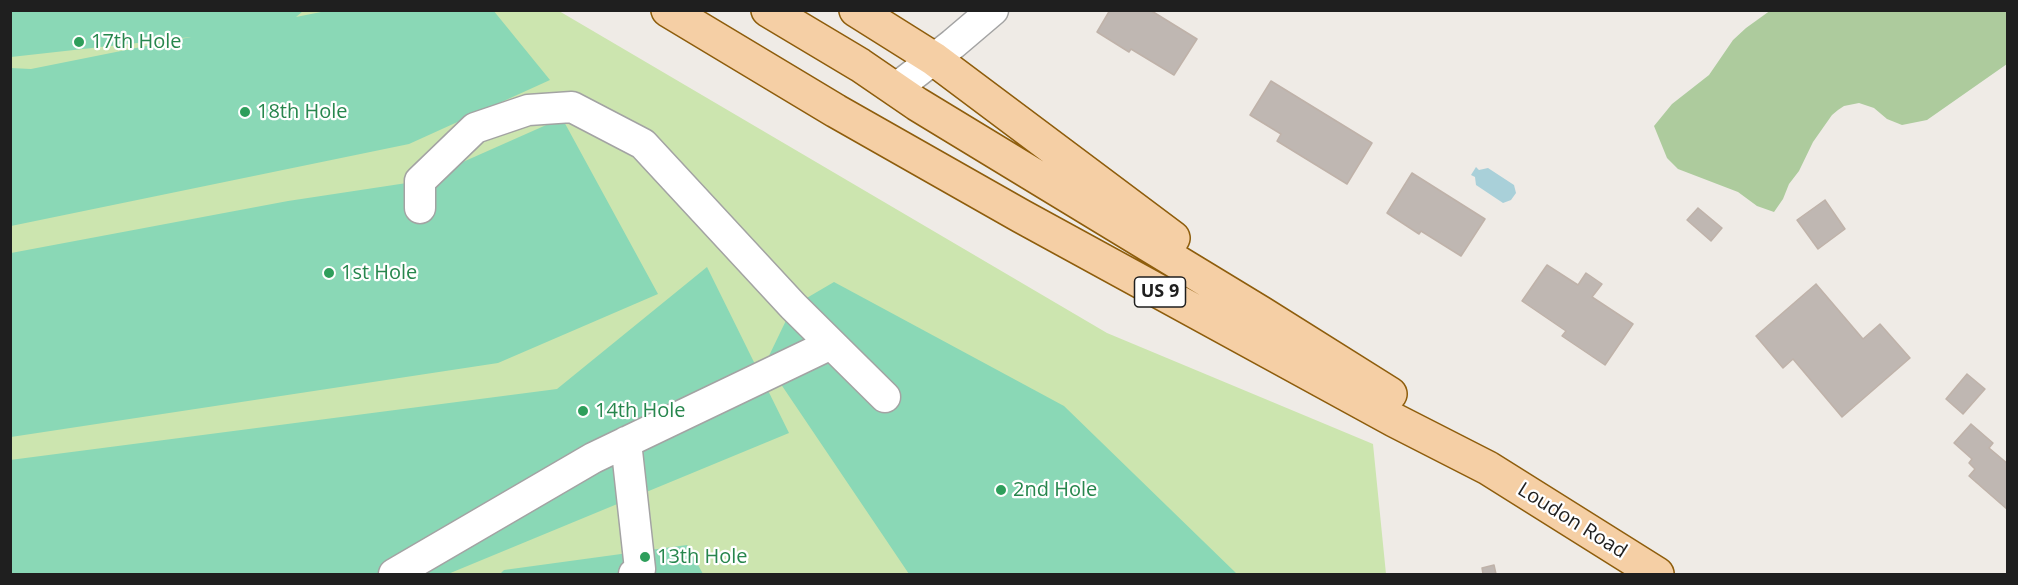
<!DOCTYPE html>
<html>
<head>
<meta charset="utf-8">
<style>
  body { margin:0 }
  #map { position:relative; width:2018px; height:585px; overflow:hidden; background:#efebe6; font-family:"Open Sans",sans-serif }
  canvas { display:block }
  .frame { position:absolute; inset:0; border:12px solid #1f1f1f; pointer-events:none }
</style>
</head>
<body>
<div id="map">
<canvas width="2018" height="585"></canvas>
<div class="frame"></div>
</div>
<script>
const context = document.querySelector('canvas').getContext('2d');
context.lineJoin = 'round';
function fillPath(path, color) { context.fillStyle = color; context.fill(path, 'evenodd'); }
const poly = rows => new Path2D(rows.map(r => 'M' + r).join(''));
function trace(path, color, width, dash) { context.strokeStyle = color; context.lineWidth = width; context.lineCap = dash ? 'butt' : 'round'; context.setLineDash(dash || []); context.stroke(path); }
function write(font, color, halo, rows, align = 'center') {
  context.font = font + ' "Open Sans",sans-serif'; context.lineWidth = 4.5; context.setLineDash([]); context.textBaseline = 'middle'; context.strokeStyle = halo; context.fillStyle = color; for (const [text, x, y, turn = 0] of rows) {
    context.save(); context.translate(x, y); context.rotate((+turn || 0) * Math.PI / 180); context.textAlign = isNaN(turn) ? turn : align; if (halo) context.strokeText(text, 0, 0); context.fillText(text, 0, 0); context.restore();
  }
}
const grass = poly([
  [10,11,559,11,1107,333,1373,444,1386,574,11,574]
]);
const forest = poly([
  [1771,10,2007,11,2007,64,1927,120,1902,125,1887,119,1874,108,1859,103,1844,106,1838,110,1832,115,1813,142,1799,171,1789,184,1783,199,1774,212,1757,206,1738,192,1678,169,1667,158,1654,126,1672,104,1709,75,1733,40,1746,28]
]);
const pitch = poly([
  [331,10,493,10,550,80,409,144,11,226,10,68,31,69,191,37,11,57,11,11,303,11,296,17],
  [562,118,658,294,498,363,11,437,11,253,288,201,420,181],
  [707,267,789,433,448,574,11,574,10,460,557,389],
  [834,282,1064,406,1237,574,909,574,766,362,793,306],
  [687,545,703,574,500,574,504,570]
]);
const water = poly([
  [1476,167,1479,170,1488,168,1514,185,1516,193,1511,200,1503,203,1476,185,1475,177,1471,175]
]);
const building = poly([
  [1110,10,1150,10,1197,39,1174,75,1131,49,1129,52,1097,32,1110,10],
  [1271,81,1372,143,1347,184,1277,141,1281,134,1250,115,1271,81],
  [1412,173,1485,219,1461,256,1421,231,1419,234,1387,213,1412,173],
  [1825,200,1845,229,1818,249,1797,220,1825,200],
  [1698,208,1722,228,1711,241,1687,220,1698,208],
  [1547,265,1578,285,1586,273,1602,284,1592,297,1633,324,1605,365,1562,336,1566,331,1522,301,1547,265],
  [1816,284,1863,339,1880,324,1910,358,1842,417,1793,359,1783,368,1756,336,1816,284],
  [1967,374,1985,389,1963,414,1946,399,1967,374],
  [1971,424,1993,443,1989,448,2008,464,2008,510,1969,476,1975,469,1969,463,1972,459,1954,443,1971,424],
  [1494,565,1496,574,1483,574,1482,568,1494,565]
]);
const minor = poly([
  [895,89,953,44,993,10],
  [420,208,420,181,475,128,528,110,572,107,643,144,793,306,885,397],
  [626,442,640,569,634,574],
  [394,574,593,458,831,344]
]);
const major = poly([
  [668,10,836,111,1021,216,1394,420,1488,468,1657,574],
  [768,10,860,65,917,104,1261,313,1390,394],
  [856,10,934,59,1173,238]
]);
const markers = [
  [79,42,6,"#2e9e5b"],
  [245,112,6,"#2e9e5b"],
  [329,273,6,"#2e9e5b"],
  [583,411,6,"#2e9e5b"],
  [1001,490,6,"#2e9e5b"],
  [645,557,6,"#2e9e5b"]
];
const shields = [
  [1160,292,51]
];
const shieldNames = [
  ["US 9",1160,292]
];
const leisureNames = [
  ["17th Hole",91,42],
  ["18th Hole",257,112],
  ["1st Hole",341,273],
  ["14th Hole",595,411],
  ["2nd Hole",1013,490],
  ["13th Hole",657,557]
];
const streetNames = [
  ["Loudon Road",1572,521,32]
];
fillPath(grass, '#cce5af');
fillPath(forest, '#adcb9d');
fillPath(pitch, '#8ad8b6');
fillPath(water, '#a9d0d9');
fillPath(building, '#bfb7b2');
trace(building, '#bfb2a9', 1.5);
trace(minor, '#a3a3a3', 33);
trace(major, '#8e5d0c', 36);
trace(minor, '#fff', 30);
trace(major, '#f5cfa5', 33);
for (const [x, y, r, color] of markers) { const dot = new Path2D(); dot.arc(x, y, r, 0, 2 * Math.PI); context.fillStyle = color; context.fill(dot); trace(dot, '#fff', 2); }
for (const [x, y, w] of shields) { const box = new Path2D(); box.roundRect(x - w / 2, y - 15, w, 30, 4.5); context.fillStyle = '#fff'; context.fill(box); trace(box, '#1f1f1f', 1.5); }
write('bold 18px', '#1f1f1f', null, shieldNames);
write('20px', '#27864d', '#fff', leisureNames, 'left');
write('20px', '#1f1f1f', '#fff', streetNames);
</script>
</body>
</html>
